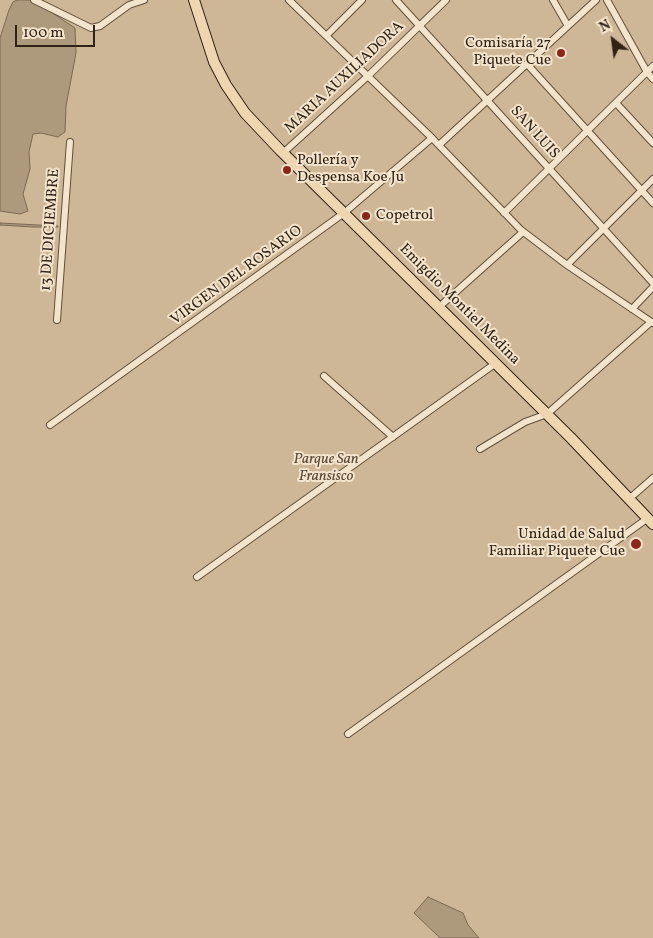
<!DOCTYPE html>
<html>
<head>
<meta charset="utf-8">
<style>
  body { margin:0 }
  #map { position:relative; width:653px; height:938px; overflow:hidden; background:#eed6b1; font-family:Vollkorn,serif }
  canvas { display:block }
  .north { position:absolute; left:588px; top:15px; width:50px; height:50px; -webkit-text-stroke:4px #f4e4cc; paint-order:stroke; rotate:330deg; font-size:14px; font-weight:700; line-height:20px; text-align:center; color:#302215 }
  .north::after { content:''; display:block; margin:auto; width:18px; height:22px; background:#302215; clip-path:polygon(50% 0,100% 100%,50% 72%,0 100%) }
  .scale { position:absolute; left:15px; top:25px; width:80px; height:22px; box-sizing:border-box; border:2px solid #302215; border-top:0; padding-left:6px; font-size:15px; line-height:18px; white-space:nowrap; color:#302215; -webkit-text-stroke:4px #f4e4cc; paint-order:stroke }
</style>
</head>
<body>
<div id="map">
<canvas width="653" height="938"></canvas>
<div class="north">N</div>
<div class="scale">100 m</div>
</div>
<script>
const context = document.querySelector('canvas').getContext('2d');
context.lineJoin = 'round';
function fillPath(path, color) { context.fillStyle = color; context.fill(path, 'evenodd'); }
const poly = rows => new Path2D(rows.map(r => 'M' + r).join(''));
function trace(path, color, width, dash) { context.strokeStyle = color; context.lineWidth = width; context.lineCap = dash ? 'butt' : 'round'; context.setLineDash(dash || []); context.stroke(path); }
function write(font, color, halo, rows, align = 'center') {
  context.font = font + ' Vollkorn,serif'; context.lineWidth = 4; context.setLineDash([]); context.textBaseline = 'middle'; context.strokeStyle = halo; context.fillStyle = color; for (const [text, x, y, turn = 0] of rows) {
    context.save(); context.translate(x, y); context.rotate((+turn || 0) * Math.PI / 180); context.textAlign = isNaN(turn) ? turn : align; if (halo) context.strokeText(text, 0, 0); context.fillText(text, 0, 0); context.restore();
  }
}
const green = poly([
  [0,0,653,0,653,938,0,938]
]);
const water = poly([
  [17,0,33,0,75,28,76,53,66,106,65,132,58,137,41,133,33,134,29,152,30,169,23,194,28,211,20,214,0,211,0,38,9,10,13,2,17,0],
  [0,223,58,226,58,227,34,227,0,225,0,223],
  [428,897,463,913,468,925,479,938,440,938,414,913,428,897]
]);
const street = poly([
  [34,0,91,28,100,26,129,5,144,0],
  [289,0,432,138,521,230,567,265,653,323],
  [396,0,653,283],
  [553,0,568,26],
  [607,0,647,72,653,79],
  [327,35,362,0],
  [527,64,653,203],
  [616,103,653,143],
  [439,145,596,0],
  [283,153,368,76,446,0],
  [504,213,653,66],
  [567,265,653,179],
  [439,307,523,232],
  [632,309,653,287],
  [57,320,70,142],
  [324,376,393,437],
  [50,425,344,213,432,138],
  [480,449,525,422,547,414,651,322],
  [629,499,653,478],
  [197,577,496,363],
  [348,734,648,518]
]);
const primary = poly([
  [194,0,214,62,226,85,245,113,280,150,571,438,653,524]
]);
const markers = [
  [561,53,5,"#8f2418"],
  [287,170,5,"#8f2418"],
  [366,216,5,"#8f2418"],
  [636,544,6,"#8f2418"]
];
const poiNames = [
  ["Comisaría 27",551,44],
  ["Piquete Cue",551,61],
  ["Pollería y",297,161,"left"],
  ["Despensa Koe Ju",297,178,"left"],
  ["Copetrol",376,216,"left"],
  ["Unidad de Salud",625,535],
  ["Familiar Piquete Cue",625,552]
];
const streetNames = [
  ["MARIA AUXILIADORA",345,78,-43],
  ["SAN LUIS",534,133,48],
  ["13 DE DICIEMBRE",51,230,-86],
  ["VIRGEN DEL ROSARIO",237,276,-36],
  ["Emigdio Montiel Medina",459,305,45]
];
const parkNames = [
  ["Parque San",326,460],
  ["Fransisco",326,477]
];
fillPath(green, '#ceb796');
fillPath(water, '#ad997c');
trace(water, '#7b6953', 1);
trace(street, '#604f3c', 8);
trace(primary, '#302215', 12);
trace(street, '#f4e4cc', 6);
trace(primary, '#eed6b1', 10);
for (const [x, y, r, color] of markers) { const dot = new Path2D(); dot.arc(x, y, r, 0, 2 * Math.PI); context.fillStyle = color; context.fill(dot); trace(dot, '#f4e4cc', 2); }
write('15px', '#302215', '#f4e4cc', poiNames, 'right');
write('15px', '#302215', '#f4e4cc', streetNames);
write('italic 15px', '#584735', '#f4e4cc', parkNames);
</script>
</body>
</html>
